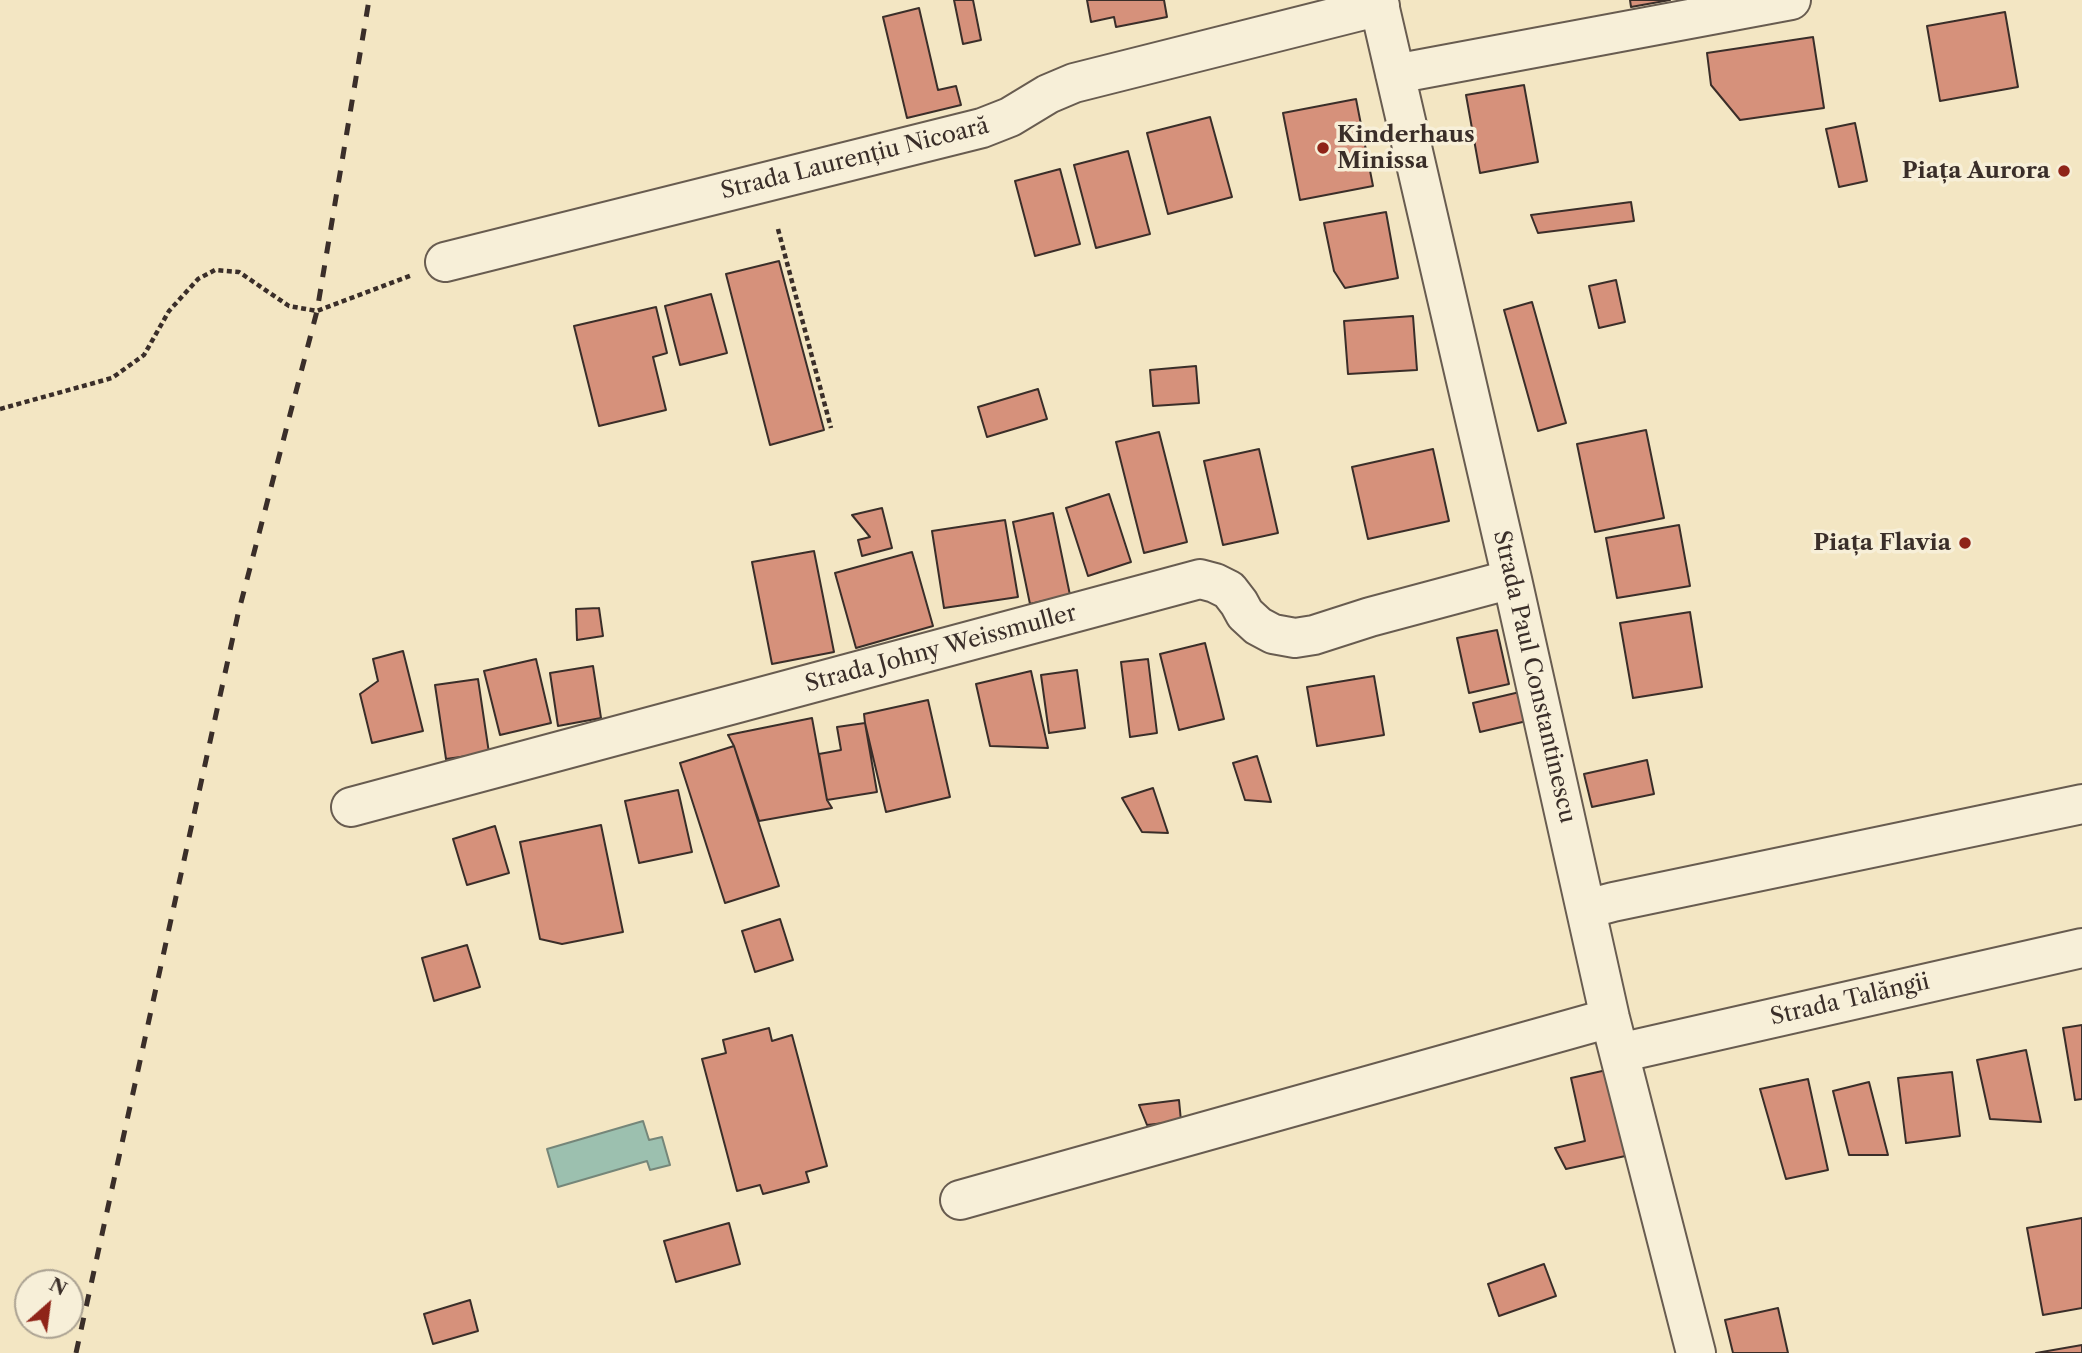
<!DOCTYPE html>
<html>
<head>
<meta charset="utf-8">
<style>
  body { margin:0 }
  #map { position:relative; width:2082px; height:1353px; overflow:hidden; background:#f3e6c3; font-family:"Libre Caslon Text",serif }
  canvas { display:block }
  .north { position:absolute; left:14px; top:1269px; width:70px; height:70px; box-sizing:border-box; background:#f7efd8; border:2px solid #aba292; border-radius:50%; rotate:28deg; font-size:19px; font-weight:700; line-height:28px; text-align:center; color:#3a2e29 }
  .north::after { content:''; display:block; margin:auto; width:24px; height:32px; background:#8f2418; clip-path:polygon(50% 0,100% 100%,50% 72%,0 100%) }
</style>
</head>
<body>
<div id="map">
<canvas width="2082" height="1353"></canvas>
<div class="north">N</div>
</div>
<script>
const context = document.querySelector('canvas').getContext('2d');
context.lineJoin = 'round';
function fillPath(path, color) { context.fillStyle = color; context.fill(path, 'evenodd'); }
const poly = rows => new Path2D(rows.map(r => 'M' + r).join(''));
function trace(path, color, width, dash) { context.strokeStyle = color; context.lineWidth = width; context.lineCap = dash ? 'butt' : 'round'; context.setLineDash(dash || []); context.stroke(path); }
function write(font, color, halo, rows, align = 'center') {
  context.font = font + ' "Libre Caslon Text",serif'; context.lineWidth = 7; context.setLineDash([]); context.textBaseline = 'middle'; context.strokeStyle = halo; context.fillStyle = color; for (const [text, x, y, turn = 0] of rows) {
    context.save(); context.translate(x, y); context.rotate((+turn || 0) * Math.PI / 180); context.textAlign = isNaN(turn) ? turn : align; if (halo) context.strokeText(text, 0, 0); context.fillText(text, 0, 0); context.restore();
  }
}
const water = poly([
  [643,1121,649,1140,662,1137,670,1165,650,1170,647,1161,558,1187,547,1149,643,1121]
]);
const building = poly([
  [954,0,973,0,981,40,963,44,954,0],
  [1087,0,1164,0,1167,17,1116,27,1114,17,1091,22,1087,0],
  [1630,0,1670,0,1631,7,1630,0],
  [919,8,938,90,956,86,961,105,907,118,883,17,919,8],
  [2005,12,2018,87,1940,101,1927,26,2005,12],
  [1813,37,1824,108,1740,120,1711,85,1707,53,1813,37],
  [1524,85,1538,162,1480,173,1466,95,1524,85],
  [1356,99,1373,186,1300,200,1283,113,1356,99],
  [1210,117,1232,197,1168,214,1147,133,1210,117],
  [1855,123,1867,181,1839,187,1826,129,1855,123],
  [1128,151,1150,234,1096,248,1074,165,1128,151],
  [1060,169,1080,244,1035,256,1015,181,1060,169],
  [1631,202,1634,221,1538,233,1531,215,1631,202],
  [1386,212,1398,278,1345,288,1334,271,1324,223,1386,212],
  [779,261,824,430,770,445,726,274,779,261],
  [1616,280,1625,322,1599,328,1589,286,1616,280],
  [711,294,727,353,680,365,665,306,711,294],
  [1532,302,1566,423,1538,431,1504,310,1532,302],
  [656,307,667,353,653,357,666,410,599,426,574,326,656,307],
  [1413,316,1417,370,1348,374,1344,321,1413,316],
  [1196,366,1199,403,1153,406,1150,370,1196,366],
  [1038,389,1047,419,987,437,978,407,1038,389],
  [1646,430,1664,518,1595,532,1577,444,1646,430],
  [1159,432,1187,542,1144,553,1116,442,1159,432],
  [1259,449,1278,533,1223,545,1204,461,1259,449],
  [1433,449,1449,521,1368,539,1352,467,1433,449],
  [1109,494,1131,562,1088,576,1066,508,1109,494],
  [882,508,892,548,862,556,858,540,870,537,852,515,882,508],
  [1053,513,1070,595,1030,604,1013,522,1053,513],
  [1005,520,1018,597,944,608,932,531,1005,520],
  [1679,525,1690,586,1617,598,1606,538,1679,525],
  [814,551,834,652,772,664,752,562,814,551],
  [912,552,933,626,856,648,835,573,912,552],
  [599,608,603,636,577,640,576,609,599,608],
  [1690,612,1702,687,1633,698,1620,623,1690,612],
  [1497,630,1509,684,1469,693,1457,638,1497,630],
  [1205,643,1224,719,1179,730,1160,654,1205,643],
  [403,651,423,731,372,743,360,694,378,681,373,659,403,651],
  [536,659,551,723,500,735,484,671,536,659],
  [1148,659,1157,733,1130,737,1121,662,1148,659],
  [593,666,601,718,558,726,550,673,593,666],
  [1077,670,1085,728,1049,733,1041,675,1077,670],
  [1031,671,1048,748,990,746,976,684,1031,671],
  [1374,676,1384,735,1317,746,1307,687,1374,676],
  [478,679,489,753,446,759,435,685,478,679],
  [1524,691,1531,720,1480,732,1473,703,1524,691],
  [928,700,950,797,886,812,865,723,864,714,928,700],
  [812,718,827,800,832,808,759,821,734,746,728,735,812,718],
  [865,723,877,792,827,800,819,754,841,750,837,727,865,723],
  [734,746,779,886,725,903,680,763,734,746],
  [1257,756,1271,802,1245,800,1233,763,1257,756],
  [1647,760,1654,794,1592,807,1584,774,1647,760],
  [1153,788,1168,833,1142,832,1122,798,1153,788],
  [678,790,692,852,639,863,625,801,678,790],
  [601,825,623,932,562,944,540,939,520,842,601,825],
  [495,826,509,873,467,885,453,839,495,826],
  [780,919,793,960,755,972,742,931,780,919],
  [467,945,480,987,434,1001,422,958,467,945],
  [2082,1025,2082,1099,2075,1100,2063,1028,2082,1025],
  [769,1028,772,1041,792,1035,827,1166,806,1172,809,1182,763,1194,760,1185,737,1191,702,1059,726,1053,723,1040,769,1028],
  [2026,1050,2041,1122,1990,1119,1977,1060,2026,1050],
  [1620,1067,1639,1153,1566,1169,1555,1148,1585,1141,1571,1078,1620,1067],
  [1952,1072,1960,1136,1906,1143,1898,1078,1952,1072],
  [1808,1079,1828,1170,1786,1179,1760,1089,1808,1079],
  [1869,1082,1888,1155,1849,1155,1833,1091,1869,1082],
  [1179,1100,1181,1121,1147,1125,1139,1105,1179,1100],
  [2082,1218,2082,1308,2043,1315,2027,1228,2082,1218],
  [729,1223,740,1264,676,1282,664,1241,729,1223],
  [1544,1264,1556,1296,1499,1316,1488,1284,1544,1264],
  [470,1300,478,1331,433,1344,424,1314,470,1300],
  [1778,1308,1788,1353,1733,1353,1725,1320,1778,1308],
  [2082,1345,2082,1353,2036,1353,2082,1345]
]);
const path = poly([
  [778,229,831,428],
  [0,409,112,378,144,355,169,311,198,279,215,270,239,272,289,306,317,311,412,275]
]);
const minor = poly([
  [1378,0,1512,579,1610,1018,1696,1353],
  [1395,74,1791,0],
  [445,262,982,128,1010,117,1048,94,1074,83,1380,6],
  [351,807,1200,579,1215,583,1229,590,1239,603,1245,614,1258,626,1273,634,1295,638,1314,635,1370,617,1512,579],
  [1587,909,1613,902,2082,804],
  [1619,1053,2082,948],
  [960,1200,1610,1018]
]);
const rail = poly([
  [76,1353,238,614,317,311,369,0]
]);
const markers = [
  [1323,148,7,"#8f2418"],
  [2064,171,7,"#8f2418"],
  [1965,543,7,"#8f2418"]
];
const poiNames = [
  ["Kinderhaus",1337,135,"left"],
  ["Minissa",1337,161,"left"],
  ["Piața Aurora",2050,171],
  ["Piața Flavia",1951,543]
];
const streetNames = [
  ["Strada Laurențiu Nicoară",855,159,-14],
  ["Strada Johny Weissmuller",941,649,-15],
  ["Strada Paul Constantinescu",1534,677,77],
  ["Strada Talăngii",1850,1000,-13]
];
fillPath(water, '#9cc0af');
trace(water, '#758679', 2);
fillPath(building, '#d6917b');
trace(building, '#3a2e29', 2);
trace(minor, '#685c50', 42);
trace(path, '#3a2e29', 4.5, [5, 3.5]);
trace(minor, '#f7efd8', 38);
trace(rail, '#3a2e29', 5, [12, 12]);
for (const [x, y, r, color] of markers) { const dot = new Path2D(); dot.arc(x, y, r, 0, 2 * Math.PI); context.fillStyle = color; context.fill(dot); trace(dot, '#f7efd8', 2.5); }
write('bold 23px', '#3a2e29', '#f7efd8', poiNames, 'right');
write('23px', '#3a2e29', '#f7efd8', streetNames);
</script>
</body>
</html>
